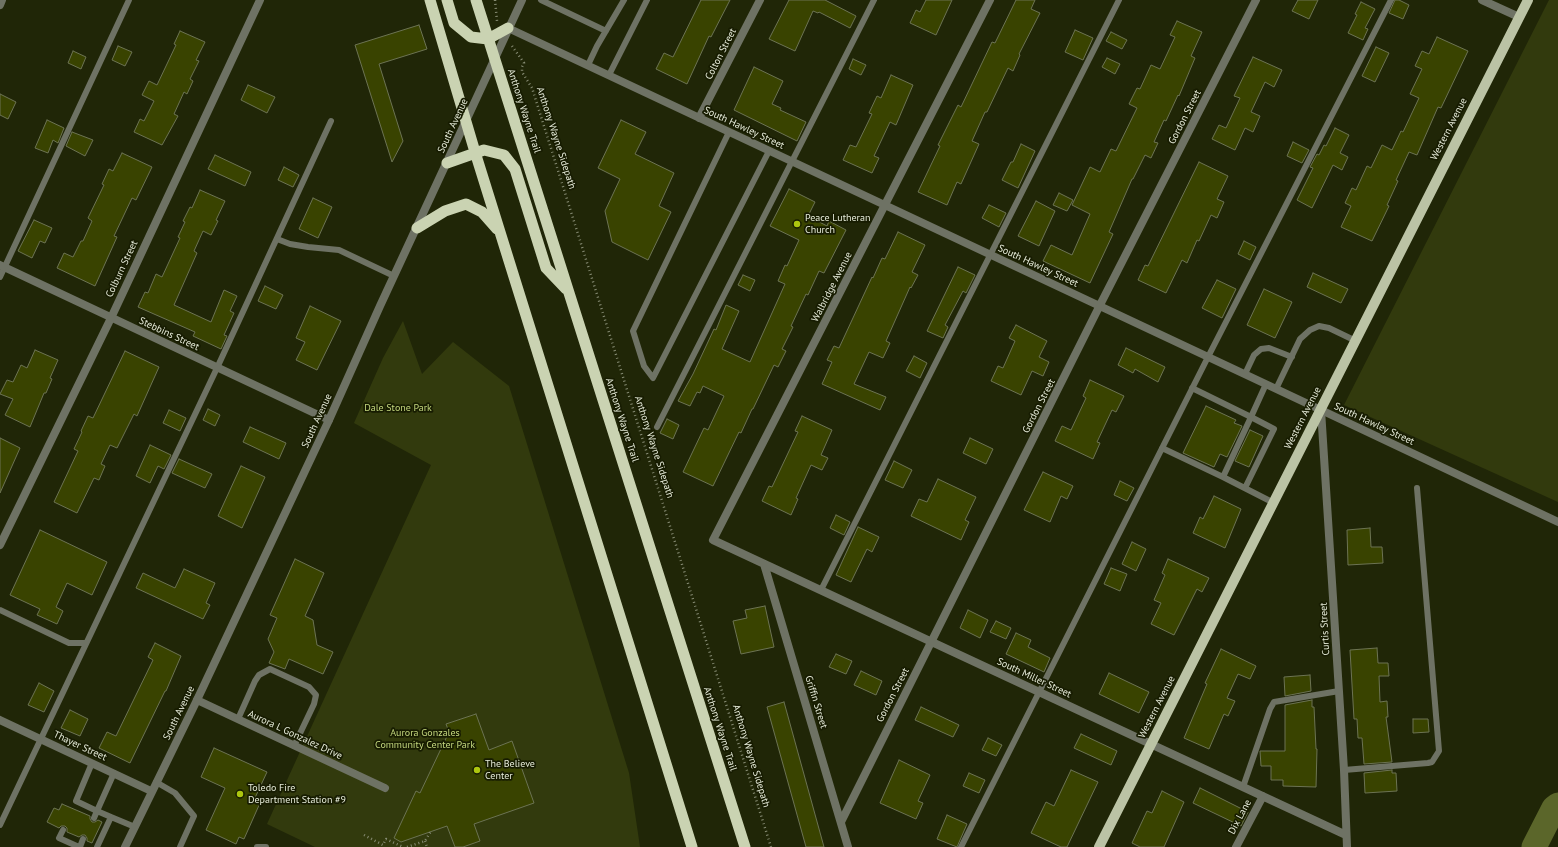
<!DOCTYPE html>
<html>
<head>
<meta charset="utf-8">
<style>
  body { margin:0 }
  canvas { display:block; background:#202607 }
</style>
</head>
<body>
<canvas width="1558" height="847"></canvas>
<script>
const context = document.querySelector('canvas').getContext('2d');
context.lineJoin = 'round';
function fillPath(path, color) { context.fillStyle = color; context.fill(path, 'evenodd'); }
const poly = rows => new Path2D(rows.map(r => 'M' + r).join(''));
function trace(path, color, width, dash) { context.strokeStyle = color; context.lineWidth = width; context.lineCap = dash ? 'butt' : 'round'; context.setLineDash(dash || []); context.stroke(path); }
function write(font, color, halo, rows, align = 'center') {
  context.font = font + ' "PT Sans",sans-serif'; context.lineWidth = 3.5; context.setLineDash([]); context.textBaseline = 'middle'; context.strokeStyle = halo; context.fillStyle = color; for (const [text, x, y, turn = 0] of rows) {
    context.save(); context.translate(x, y); context.rotate((+turn || 0) * Math.PI / 180); context.textAlign = isNaN(turn) ? turn : align; if (halo) context.strokeText(text, 0, 0); context.fillText(text, 0, 0); context.restore();
  }
}
const green = poly([
  [1549,0,1558,0,1558,502,1344,405],
  [403,321,422,374,453,342,509,386,629,773,640,847,315,847,267,824,431,465,354,423,383,358]
]);
const river = poly([
  [1534,847,1554,808,1558,805]
]);
const building = poly([
  [701,0,730,0,711,37,709,36,687,84,656,69,664,53,673,57,701,0],
  [789,0,825,0,856,16,850,28,819,12,818,13,813,11,795,51,769,39,789,0],
  [926,0,952,0,936,35,910,23,916,10,920,12,926,0],
  [1016,0,1035,0,1031,9,1040,13,1019,54,1020,55,1013,71,1008,68,987,112,985,112,972,141,979,144,961,184,957,182,947,205,918,192,940,146,938,145,958,105,961,107,992,42,995,43,1016,0],
  [1298,0,1318,0,1309,19,1292,11,1298,0],
  [1395,0,1399,0,1409,5,1403,19,1389,13,1395,0],
  [1361,2,1375,9,1365,28,1368,29,1363,40,1348,33,1357,15,1355,14,1361,2],
  [1177,21,1202,32,1191,56,1195,58,1179,96,1178,95,1166,121,1164,120,1154,142,1158,143,1151,158,1145,155,1133,179,1132,179,1109,232,1113,234,1090,283,1043,261,1051,245,1072,255,1090,214,1072,205,1090,167,1100,172,1111,149,1116,151,1137,108,1129,104,1137,88,1140,89,1151,65,1160,69,1175,37,1170,35,1177,21],
  [419,25,427,49,379,64,403,141,392,162,355,45,419,25],
  [1075,30,1093,38,1083,60,1065,52,1075,30],
  [180,31,205,42,196,60,199,61,190,79,193,81,187,94,184,92,174,114,178,116,162,145,134,132,140,119,144,121,154,101,142,95,149,81,157,85,176,45,174,44,180,31],
  [1111,32,1127,40,1122,49,1106,41,1111,32],
  [1437,37,1468,51,1441,108,1438,107,1417,155,1409,152,1396,180,1398,181,1387,205,1389,206,1372,241,1341,227,1351,206,1345,203,1352,188,1356,190,1367,166,1371,168,1382,145,1392,150,1401,131,1403,132,1419,98,1410,94,1422,69,1415,66,1422,51,1429,54,1437,37],
  [118,46,132,52,125,66,112,60,118,46],
  [1376,47,1389,53,1375,82,1362,76,1376,47],
  [73,51,86,57,81,69,68,63,73,51],
  [1253,57,1282,70,1274,87,1265,82,1251,112,1260,116,1253,132,1245,128,1235,150,1212,139,1219,125,1226,128,1240,98,1234,96,1253,57],
  [1107,58,1120,64,1115,74,1102,67,1107,58],
  [853,59,866,65,861,75,849,69,853,59],
  [754,67,783,81,772,104,781,108,780,110,806,122,797,141,734,110,754,67],
  [891,75,913,85,896,125,890,122,874,156,879,158,872,173,843,160,850,145,856,147,872,114,869,113,877,96,881,98,891,75],
  [248,85,275,97,267,113,241,100,248,85],
  [0,94,16,102,8,119,0,115,0,94],
  [47,120,64,128,58,143,53,140,48,153,35,148,47,120],
  [621,120,646,132,635,154,674,173,659,206,671,212,648,260,612,242,605,211,620,179,598,168,621,120],
  [1335,128,1349,135,1340,153,1348,157,1342,170,1333,165,1312,208,1297,200,1313,168,1310,167,1317,154,1319,155,1324,145,1326,146,1335,128],
  [72,132,93,140,85,156,66,146,72,132],
  [1293,142,1309,150,1302,163,1287,156,1293,142],
  [1021,144,1035,151,1018,188,1002,180,1011,162,1013,162,1021,144],
  [122,153,152,167,136,200,132,198,114,236,117,237,95,286,57,268,64,253,73,257,81,241,83,241,92,221,88,218,104,185,102,184,109,169,113,171,122,153],
  [215,155,251,172,245,186,208,169,215,155],
  [1199,162,1228,176,1217,199,1224,202,1217,218,1211,215,1199,241,1197,240,1187,263,1182,260,1166,293,1138,280,1145,265,1148,266,1199,162],
  [284,167,299,175,293,187,278,180,284,167],
  [789,189,815,202,808,216,827,226,829,221,846,230,824,273,819,271,808,295,806,294,791,326,793,327,782,349,786,351,778,367,774,365,753,409,752,409,741,433,739,432,713,486,683,472,704,428,708,430,724,396,703,386,700,393,697,392,690,406,678,401,693,374,714,329,716,330,726,305,739,311,722,349,750,362,785,284,778,281,785,265,787,266,799,240,770,226,789,189],
  [200,190,225,201,216,220,218,221,211,235,203,231,194,251,197,253,174,305,211,322,224,290,237,296,230,311,234,313,224,335,227,336,221,349,193,336,195,332,138,307,145,292,148,293,156,274,162,277,180,238,178,237,185,222,183,221,190,207,192,208,200,190],
  [1059,193,1073,200,1067,211,1053,205,1059,193],
  [313,198,332,207,318,238,299,229,313,198],
  [1036,201,1055,211,1039,246,1018,236,1036,201],
  [989,205,1006,213,999,227,982,218,989,205],
  [34,220,52,228,45,243,40,241,32,258,18,251,34,220],
  [898,232,925,245,912,272,918,275,911,288,910,287,886,341,890,343,883,358,869,352,854,384,886,397,880,410,822,384,832,362,827,360,834,346,839,348,872,277,873,278,882,258,885,259,898,232],
  [1244,241,1256,247,1250,260,1238,254,1244,241],
  [958,267,975,275,966,293,963,291,945,325,948,327,943,338,927,331,958,267],
  [1313,273,1348,289,1341,303,1307,287,1313,273],
  [743,275,755,280,750,291,738,285,743,275],
  [1217,280,1236,289,1222,318,1202,308,1217,280],
  [265,286,283,295,276,309,258,301,265,286],
  [1264,289,1292,302,1275,338,1247,325,1264,289],
  [310,306,341,321,317,370,296,360,305,342,296,338,310,306],
  [1016,325,1047,341,1039,357,1049,362,1043,376,1032,371,1021,395,991,381,998,366,1003,368,1015,341,1009,338,1016,325],
  [1126,348,1165,367,1158,382,1135,369,1133,373,1118,365,1126,348],
  [35,350,58,360,50,378,52,379,46,393,44,393,30,427,5,415,13,399,0,394,7,380,13,382,21,365,27,368,35,350],
  [125,351,159,367,137,416,134,414,117,448,110,445,101,464,105,466,99,480,94,478,77,513,54,502,78,451,74,449,82,432,81,431,88,416,93,418,125,351],
  [914,356,927,363,920,378,906,371,914,356],
  [1090,380,1124,396,1116,412,1112,410,1097,442,1100,443,1093,459,1055,441,1062,426,1071,430,1086,398,1083,396,1090,380],
  [1206,406,1236,420,1234,423,1242,426,1227,457,1220,454,1214,467,1183,453,1206,406],
  [208,409,220,415,215,426,203,420,208,409],
  [169,410,186,418,180,431,163,423,169,410],
  [802,416,832,430,821,455,828,458,822,470,811,465,796,498,798,499,791,515,762,501,769,486,772,487,798,432,795,431,802,416],
  [667,419,679,425,673,439,660,433,667,419],
  [250,427,286,443,279,459,243,442,250,427],
  [1250,430,1263,436,1249,467,1235,461,1250,430],
  [0,438,20,448,0,493,0,438],
  [970,438,993,449,986,464,963,453,970,438],
  [150,445,171,455,164,469,158,466,150,483,136,476,150,445],
  [179,459,212,474,205,488,172,473,179,459],
  [894,461,912,470,903,488,885,480,894,461],
  [241,466,265,477,242,528,218,516,241,466],
  [1043,472,1073,486,1067,499,1061,496,1050,522,1024,510,1043,472],
  [938,479,976,497,965,520,969,522,961,540,911,516,919,499,927,502,938,479],
  [1120,481,1134,488,1127,501,1114,495,1120,481],
  [1214,496,1241,509,1225,548,1193,533,1200,517,1203,519,1214,496],
  [836,515,850,522,844,535,830,528,836,515],
  [858,527,879,537,872,552,867,549,851,582,836,575,858,527],
  [1370,528,1371,547,1382,547,1383,563,1348,565,1347,530,1370,528],
  [40,530,107,562,92,595,67,583,56,607,63,611,57,624,37,615,40,609,10,595,40,530],
  [1132,542,1146,549,1136,571,1122,564,1132,542],
  [295,559,324,573,305,616,313,620,317,645,333,652,323,674,289,659,285,669,269,663,274,652,268,639,277,618,270,615,295,559],
  [1168,559,1209,578,1202,592,1197,589,1174,635,1151,624,1161,603,1154,600,1165,575,1162,573,1168,559],
  [1111,568,1127,574,1120,591,1104,584,1111,568],
  [184,569,215,583,206,603,210,605,203,619,136,588,143,573,175,588,184,569],
  [765,606,774,647,741,654,733,621,747,618,745,610,765,606],
  [968,610,988,620,980,638,960,628,968,610],
  [996,621,1011,628,1006,639,990,632,996,621],
  [1016,633,1031,640,1028,647,1050,658,1044,672,1006,654,1016,633],
  [155,643,181,656,166,691,165,691,130,763,99,748,107,732,116,736,153,660,148,657,155,643],
  [1377,648,1378,663,1388,663,1389,676,1379,676,1380,702,1387,701,1388,717,1386,717,1392,762,1364,764,1362,738,1358,738,1357,719,1354,719,1350,650,1377,648],
  [1221,649,1256,666,1250,679,1238,674,1227,698,1235,701,1228,716,1224,714,1209,749,1184,738,1207,684,1205,683,1221,649],
  [836,654,852,661,846,674,829,667,836,654],
  [861,671,882,681,876,695,854,685,861,671],
  [1109,673,1149,692,1139,713,1099,694,1109,673],
  [1310,675,1311,691,1285,696,1284,677,1310,675],
  [39,683,54,691,44,712,28,705,39,683],
  [1312,700,1312,707,1314,707,1316,749,1317,749,1316,787,1283,786,1283,780,1271,780,1271,766,1261,766,1260,751,1285,751,1285,705,1312,700],
  [784,702,824,847,806,847,767,707,784,702],
  [921,707,959,725,953,737,915,720,921,707],
  [70,710,88,719,80,736,61,728,70,710],
  [476,714,489,750,512,741,534,803,474,824,480,841,463,847,455,847,447,826,401,842,394,838,416,791,420,793,449,732,446,724,476,714],
  [1413,719,1428,719,1429,732,1413,733,1413,719],
  [1081,734,1117,751,1111,765,1074,748,1081,734],
  [988,738,1002,745,996,756,982,750,988,738],
  [214,748,267,772,254,800,260,803,244,839,239,837,236,844,206,830,225,788,201,777,214,748],
  [899,760,930,775,918,801,923,803,916,819,880,803,899,760],
  [1071,770,1098,782,1067,847,1061,847,1031,833,1046,802,1054,806,1071,770],
  [1392,770,1392,773,1396,773,1397,791,1365,793,1364,773,1392,770],
  [969,773,985,780,979,793,963,786,969,773],
  [1200,788,1248,812,1241,826,1193,803,1200,788],
  [1162,791,1184,802,1164,847,1140,847,1132,843,1147,811,1152,813,1162,791],
  [62,804,90,816,90,819,92,822,95,822,98,820,102,822,92,843,87,841,87,838,85,835,82,835,79,837,67,832,67,828,65,826,61,826,59,828,47,822,54,808,59,810,62,804],
  [947,815,967,824,957,847,937,839,947,815]
]);
const path = poly([
  [495,0,497,21],
  [512,46,524,63,522,67,522,72,532,88,771,847],
  [364,835,383,845,386,839,403,847],
  [425,841,427,847],
  [407,847,425,841,431,831]
]);
const service = poly([
  [541,0,606,31],
  [588,65,597,46,624,0],
  [609,75,647,0],
  [729,132,633,331,644,366,653,378,769,151],
  [277,239,290,244,308,247,339,250,394,276],
  [0,277,129,0],
  [1245,374,1254,355,1261,349,1269,348,1292,357],
  [1192,388,1251,417,1266,384],
  [1276,389,1300,339,1310,330,1319,326,1329,328,1356,341],
  [657,427,874,0],
  [1162,448,1223,477,1251,417,1274,429,1245,488],
  [1223,477,1274,503],
  [821,590,1119,0],
  [0,610,69,643,86,643],
  [238,719,255,681,259,675,270,669,309,687,316,695,314,704,294,746],
  [92,763,76,801,97,811,114,773],
  [1344,770,1428,763,1432,762,1439,751,1417,488],
  [156,782,175,793,194,816,180,847],
  [1243,787,1270,709,1274,702,1339,691],
  [111,817,135,827],
  [94,818,97,811,111,817,97,847],
  [0,825,217,368,331,121],
  [63,830,59,838,79,847],
  [80,847,83,839],
  [257,847,266,847],
  [961,847,1208,357,1391,0]
]);
const minor = poly([
  [990,0,713,540,1346,835],
  [1482,0,1519,17],
  [0,5,2,0],
  [508,28,1321,410,1344,770,1347,847],
  [699,118,760,0],
  [0,265,329,420],
  [0,545,111,318,260,0],
  [764,564,848,847],
  [197,700,385,788],
  [0,720,151,791],
  [841,822,1100,305,1256,0],
  [1236,847,1263,796]
]);
const tertiary = poly([
  [1321,410,1558,522],
  [125,847,197,700,329,420,380,306,522,0]
]);
const primary = poly([
  [1099,847,1528,0]
]);
const trunk = poly([
  [430,0,475,152,692,847],
  [447,0,454,23,471,37,488,39,508,28],
  [476,0,745,847],
  [447,163,484,150,504,155,515,169,546,268,566,289],
  [417,228,445,211,466,204,482,212,497,229]
]);
const markers = [
  [797,224,4,"#adc60f"],
  [477,770,4,"#adc60f"],
  [240,794,4,"#adc60f"]
];
const streetNames = [
  ["Colton Street",721,54,-63],
  ["Anthony Wayne Trail",524,111,72],
  ["Gordon Street",1185,117,-63],
  ["South Avenue",453,126,-65],
  ["South Hawley Street",744,128,25],
  ["Western Avenue",1449,129,-63],
  ["Anthony Wayne Sidepath",556,138,72],
  ["South Hawley Street",1038,266,25],
  ["Colburn Street",122,269,-65],
  ["Walbridge Avenue",832,287,-63],
  ["Stebbins Street",169,334,25],
  ["Gordon Street",1039,406,-63],
  ["Western Avenue",1303,418,-63],
  ["Anthony Wayne Trail",622,420,72],
  ["South Avenue",317,421,-65],
  ["South Hawley Street",1374,424,25],
  ["Anthony Wayne Sidepath",654,447,72],
  ["Curtis Street",1325,629,-93],
  ["South Miller Street",1034,678,25],
  ["Gordon Street",893,695,-63],
  ["Griffin Street",816,702,73],
  ["Western Avenue",1157,707,-63],
  ["South Avenue",179,713,-64],
  ["Anthony Wayne Trail",720,729,72],
  ["Aurora L Gonzalez Drive",295,735,25],
  ["Thayer Street",80,746,25],
  ["Anthony Wayne Sidepath",751,756,73],
  ["Dix Lane",1240,817,-62]
];
const poiNames = [
  ["Peace Lutheran",805,218],
  ["Church",805,230],
  ["The Believe",485,764],
  ["Center",485,776],
  ["Toledo Fire",248,788],
  ["Department Station #9",248,800]
];
const parkNames = [
  ["Dale Stone Park",398,408],
  ["Aurora Gonzales",425,733],
  ["Community Center Park",425,745]
];
fillPath(green, '#323a0d');
trace(river, '#5b662a', 25);
fillPath(building, '#394300');
trace(building, '#6c7353', 1);
trace(path, '#868b73', 2.5, [1, 3]);
trace(service, '#6e7264', 6);
trace(minor, '#6e7264', 8);
trace(tertiary, '#6e7264', 8);
trace(primary, '#bbc3a5', 10);
trace(trunk, '#cad3b2', 11);
for (const [x, y, r, color] of markers) { const dot = new Path2D(); dot.arc(x, y, r, 0, 2 * Math.PI); context.fillStyle = color; context.fill(dot); trace(dot, '#171c01', 1.5); }
write('10px', '#e6ebd9', '#171c01', streetNames);
write('10px', '#e6ebd9', '#171c01', poiNames, 'left');
write('10px', '#c4d77e', '#171c01', parkNames);
</script>
</body>
</html>
